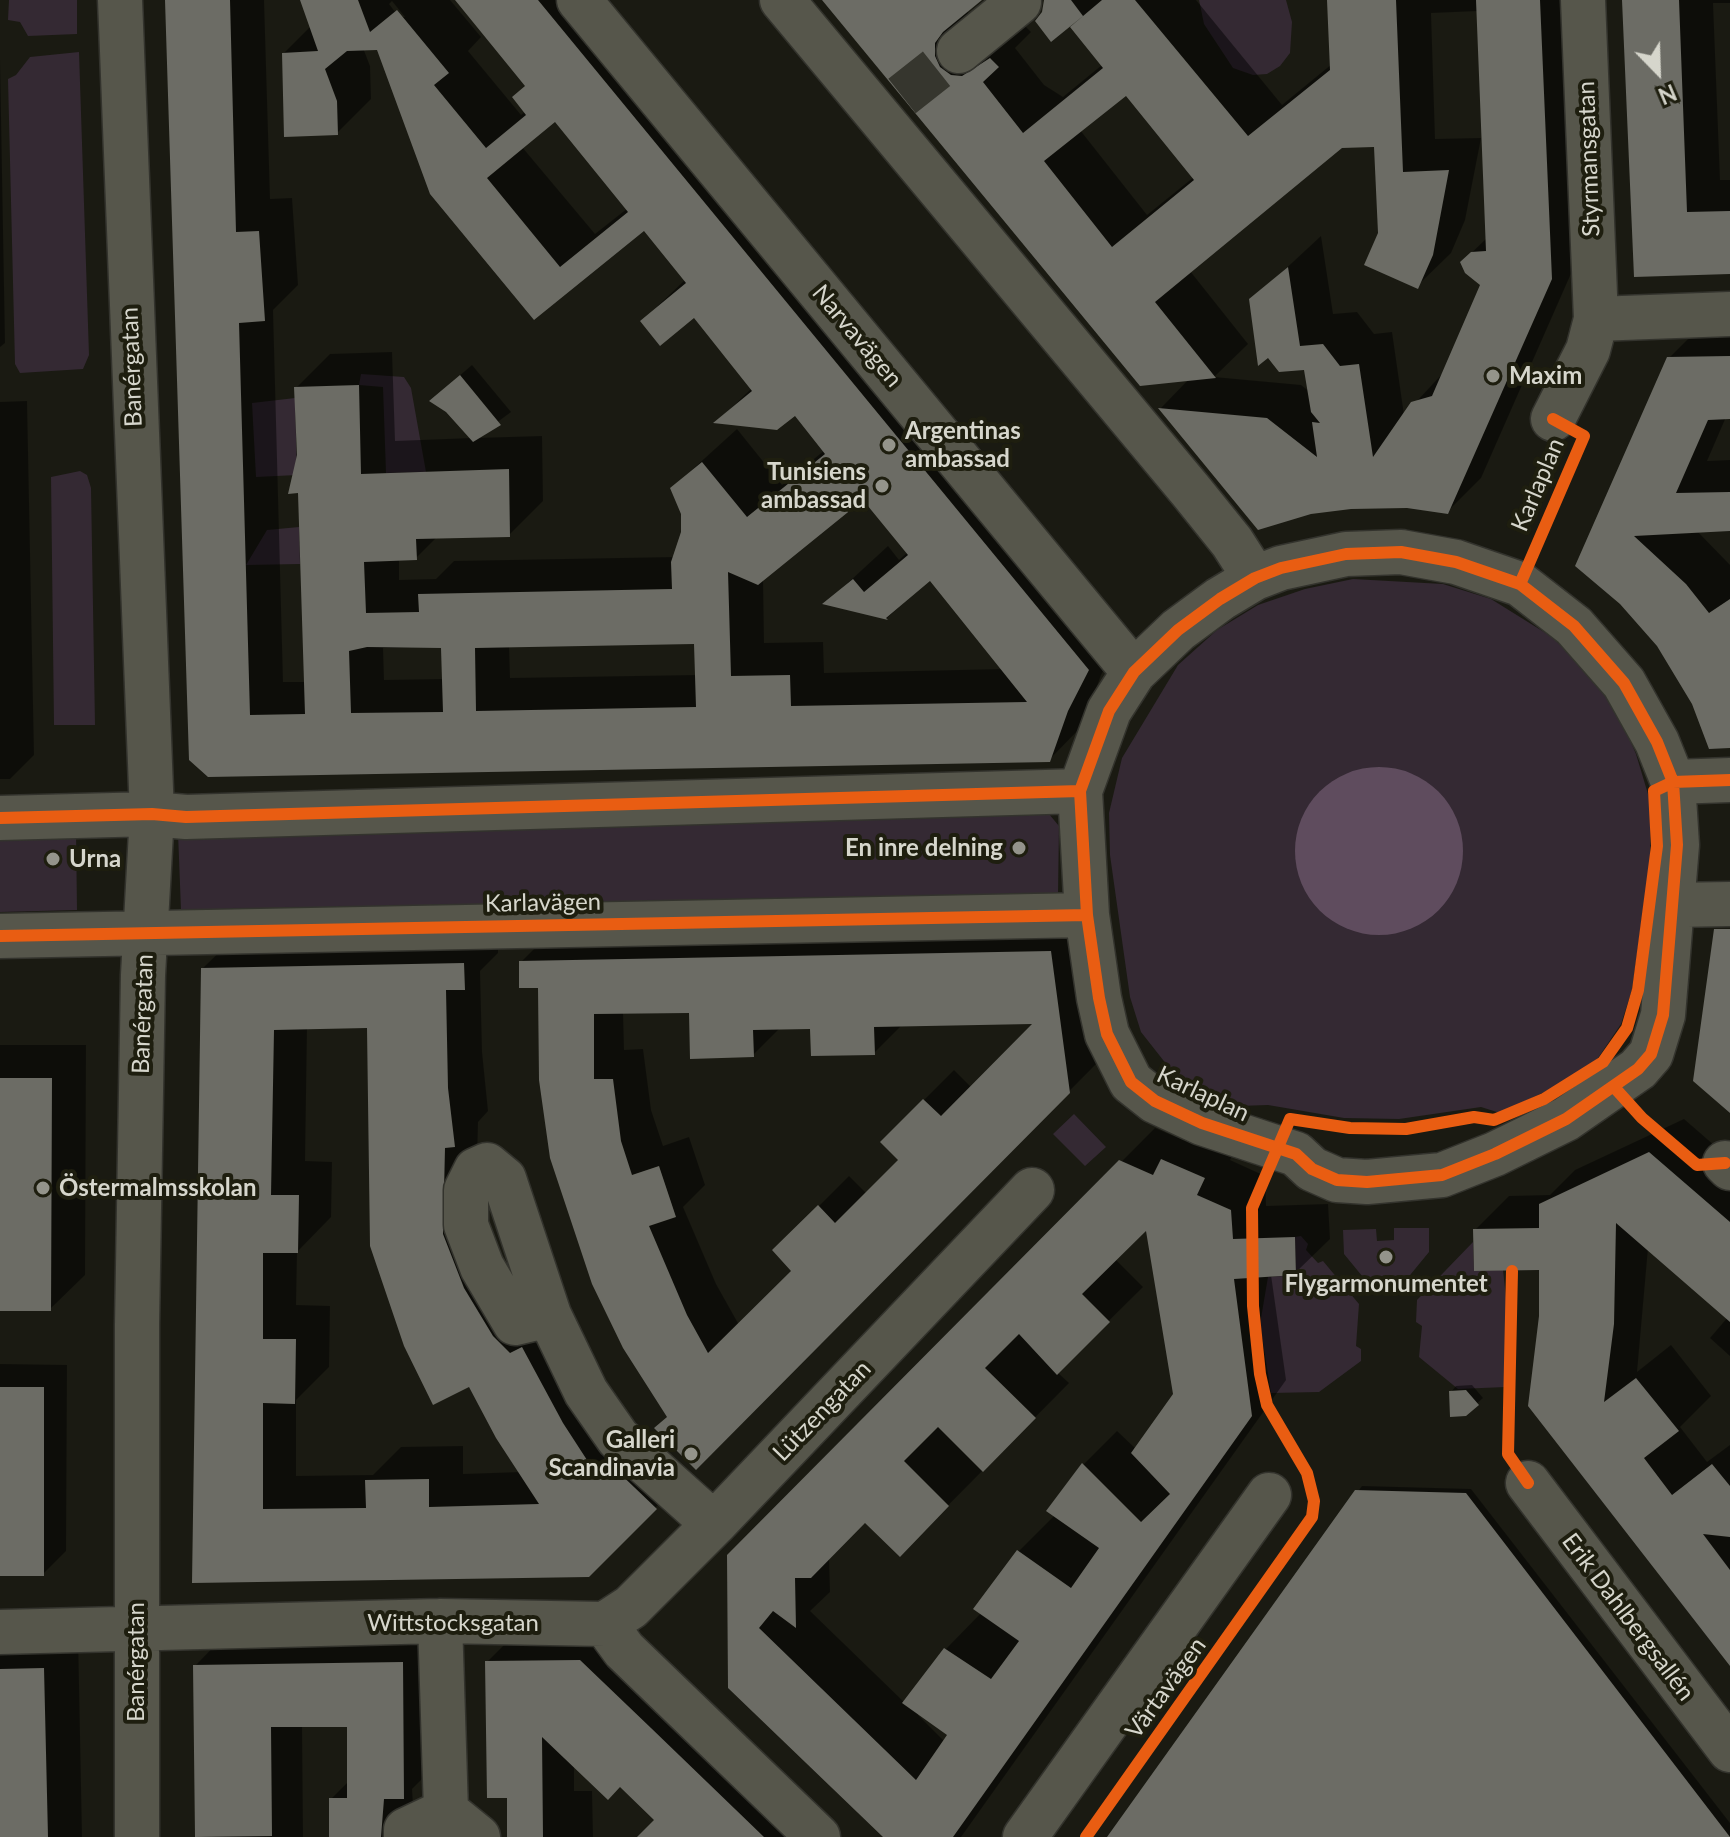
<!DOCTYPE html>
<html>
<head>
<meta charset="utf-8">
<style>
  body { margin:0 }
  #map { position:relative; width:1730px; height:1837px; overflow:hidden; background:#1a1a12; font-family:Lato,sans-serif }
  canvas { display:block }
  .north { position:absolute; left:1618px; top:32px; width:80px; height:80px; -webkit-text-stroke:6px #1e1e0f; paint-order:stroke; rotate:157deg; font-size:22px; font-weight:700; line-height:32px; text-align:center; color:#d6d6cc }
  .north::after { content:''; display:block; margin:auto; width:28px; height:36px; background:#d6d6cc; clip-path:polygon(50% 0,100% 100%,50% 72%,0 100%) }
</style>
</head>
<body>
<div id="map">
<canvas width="1730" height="1837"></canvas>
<div class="north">N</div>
</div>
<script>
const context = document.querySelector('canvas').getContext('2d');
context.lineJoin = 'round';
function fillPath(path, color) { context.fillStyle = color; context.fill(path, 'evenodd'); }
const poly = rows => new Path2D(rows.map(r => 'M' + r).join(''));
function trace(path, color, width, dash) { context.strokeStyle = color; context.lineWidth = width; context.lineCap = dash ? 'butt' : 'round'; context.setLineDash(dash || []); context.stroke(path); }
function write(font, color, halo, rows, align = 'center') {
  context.font = font + ' Lato,sans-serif'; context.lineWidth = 8; context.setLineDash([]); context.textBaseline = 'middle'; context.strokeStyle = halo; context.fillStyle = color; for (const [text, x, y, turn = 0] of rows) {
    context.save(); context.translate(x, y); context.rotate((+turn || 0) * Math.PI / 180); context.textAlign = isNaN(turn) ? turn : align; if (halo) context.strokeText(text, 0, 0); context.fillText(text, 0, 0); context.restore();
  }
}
const green = poly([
  [9,0,77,0,77,34,28,36,20,22,8,20],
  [1199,0,1286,0,1292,22,1290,53,1280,66,1267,74,1253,75,1233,68,1204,24],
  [79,52,89,355,83,369,20,373,15,364,8,79,16,75,30,57],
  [361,374,404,377,411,388,426,472,386,473,383,387,359,385],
  [295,398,297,475,256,477,252,403],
  [80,471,87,475,91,488,95,725,54,725,51,477],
  [299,527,300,564,246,565,267,530],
  [1353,579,1443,584,1491,599,1552,637,1587,670,1617,710,1636,754,1651,804,1650,860,1632,990,1621,1024,1598,1058,1574,1078,1500,1113,1481,1107,1399,1119,1344,1118,1268,1105,1238,1106,1199,1090,1167,1065,1141,1032,1130,997,1110,855,1109,813,1122,758,1178,665,1217,630,1258,605,1305,589],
  [1049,814,1059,826,1058,895,191,918,181,910,178,833],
  [76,830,77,910,0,912,0,831],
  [1074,1114,1106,1147,1085,1166,1053,1134],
  [1394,1228,1429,1228,1429,1252,1397,1291,1376,1293,1344,1254,1343,1230,1376,1229,1377,1241,1394,1240],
  [1301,1236,1308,1244,1306,1250,1318,1263,1323,1261,1359,1304,1356,1346,1361,1349,1361,1361,1319,1392,1271,1393,1260,1324,1268,1277,1296,1275,1295,1237],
  [1473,1242,1474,1271,1503,1270,1507,1306,1506,1387,1458,1389,1419,1357,1422,1326,1416,1322,1417,1300]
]);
const water = poly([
  '1295 851a84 84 0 1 1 168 0a84 84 0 1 1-168 0Z'
]);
const shadow = poly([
  [167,0,264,0,270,199,292,198,298,285,273,310,283,682,306,682,296,388,330,354,392,352,395,441,472,438,443,390,472,365,511,412,476,438,542,436,543,501,509,535,437,537,416,558,399,559,399,580,436,579,454,561,675,557,683,533,683,513,672,488,737,429,782,485,825,450,795,413,717,422,752,388,694,315,642,321,686,279,644,229,534,317,378,48,363,48,370,66,371,99,337,133,284,53,311,26,302,0,450,0,481,37,468,51,521,115,526,111,527,85,457,0,600,0,1122,635,1101,675,1083,725,1049,760,209,775],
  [392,1,405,17,399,17,389,4],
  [555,119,628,208,595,234,522,147],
  [863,497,908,552,899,560,888,546,826,603,887,618,930,579,1004,669,824,673,823,642,764,643,763,578],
  [696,642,697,675,510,678,509,645],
  [443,646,444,679,384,680,383,648],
  [825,0,981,0,968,10,967,22,1025,26,1031,32,1015,48,1044,85,1063,97,1102,65,1079,20,1045,11,1045,0,1196,0,1282,105,1332,64,1329,0,1574,0,1584,244,1481,478,1447,512,1407,506,1351,507,1311,512,1259,527,1161,408,1189,379],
  [1478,11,1488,237,1462,262,1483,284,1444,372,1404,415,1392,332,1374,334,1357,312,1333,314,1321,236,1252,300,1306,367,1310,392,1301,385,1214,377,1248,344,1190,271,1342,146,1376,145,1380,233,1417,286,1451,253,1465,220,1481,138,1435,139,1431,13],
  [1126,94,1194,177,1147,215,1080,130],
  [1624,0,1730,0,1730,3,1713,3,1720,180,1730,180,1730,273,1636,275],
  [0,60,5,343,0,347],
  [1730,324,1730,417,1726,417,1707,461,1730,460,1730,530,1697,531,1730,565,1730,746,1694,703,1674,668,1636,617,1577,565,1669,358,1702,325],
  [27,401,34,755,10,779,0,779,0,402],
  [1081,922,1099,1061,696,1467,668,1416,540,986,521,962,551,932],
  [691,1011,753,1055,781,1027,812,1027,874,1053,902,1025,1037,1022,972,1088,954,1070,882,1142,901,1160,866,1193,849,1176,775,1250,794,1271,739,1325,716,1284,683,1207,705,1185,689,1137,663,1146,651,1110,643,1049,624,1050,623,1012],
  [498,929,498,953,480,971,482,1052,488,1111,478,1122,476,1199,497,1253,527,1301,633,1445,646,1432,690,1473,588,1575,194,1581,203,968,238,934],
  [369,1026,521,1472,463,1474,463,1446,401,1447,373,1475,296,1476,296,1400,329,1367,330,1306,296,1305,297,1252,331,1217,332,1162,305,1161,307,1027],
  [0,1045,86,1045,85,1275,50,1309,0,1309],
  [1684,1119,1730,1159,1730,1356,1710,1338,1728,1317,1648,1248,1637,1372,1671,1345,1711,1396,1680,1427,1707,1462,1730,1445,1730,1663,1541,1316,1541,1268,1475,1230,1509,1196,1550,1195,1575,1170],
  [1196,1126,1237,1144,1230,1160,1265,1176,1266,1206,1328,1204,1330,1239,1295,1273,1271,1275,1286,1380,961,1837,886,1837,730,1687,729,1556,1155,1128,1183,1140],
  [1147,1227,1175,1394,1136,1449,1117,1431,1083,1465,1055,1515,1019,1551,976,1608,982,1612,946,1649,905,1703,810,1611,830,1592,829,1557,865,1520,900,1554,1069,1383,1057,1372,1143,1287,1115,1259],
  [919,1713,950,1735,945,1742,918,1715],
  [0,1364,67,1365,66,1551,43,1574,0,1574],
  [1472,1385,1483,1398,1465,1414,1451,1392,1456,1386],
  [1362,1486,1471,1489,1730,1823,1730,1837,1109,1837],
  [613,1628,830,1837,640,1837,657,1819,620,1785,574,1765,574,1791,592,1791,593,1837,509,1837,509,1796,487,1662,519,1630],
  [433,1632,435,1766,412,1789,415,1837,331,1837,331,1799,349,1781,349,1725,302,1725,303,1837,197,1837,195,1666,226,1634],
  [78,1634,82,1837,0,1837,0,1639]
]);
const building = poly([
  [165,0,230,0,236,232,259,231,265,321,239,323,250,715,305,714,298,493,288,494,297,455,294,387,359,385,361,474,509,469,510,537,416,539,417,560,364,562,366,613,419,612,418,594,672,589,671,562,681,532,681,514,670,488,702,462,747,517,825,454,795,416,777,430,713,423,752,391,694,318,660,346,640,321,686,283,644,231,534,320,430,194,377,50,347,51,325,69,337,101,338,135,284,137,282,53,318,51,300,0,358,0,370,32,397,10,449,73,434,85,486,148,526,115,512,97,525,86,455,0,538,0,1089,670,1068,711,1050,762,208,777,189,760],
  [555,122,628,212,560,267,487,178],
  [863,500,908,555,864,592,853,579,822,604,888,620,886,618,930,581,1027,702,791,706,790,675,731,676,728,572,758,585],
  [694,644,696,707,476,711,475,648],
  [367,647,441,648,443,712,351,713,349,651],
  [822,0,982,0,943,32,935,43,935,56,940,67,951,75,962,76,990,58,999,67,983,82,1023,133,1103,68,1070,27,1102,0,1135,0,1248,136,1330,70,1327,0,1396,0,1403,172,1449,170,1433,255,1418,289,1364,265,1378,233,1374,147,1342,148,1155,302,1216,378,1140,386],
  [1126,96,1194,180,1112,247,1044,161],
  [1044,0,1071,0,1083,16,1051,42,1035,21,1042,12],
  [1476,0,1540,0,1552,279,1448,514,1407,508,1351,509,1311,514,1258,530,1158,408,1267,418,1317,457,1312,422,1320,423,1311,412,1304,370,1279,372,1268,358,1258,366,1249,299,1288,267,1300,346,1323,344,1340,366,1359,364,1373,457,1411,402,1432,396,1480,285,1465,273,1460,262,1471,252,1486,251],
  [1622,0,1679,0,1687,212,1730,211,1730,274,1634,277],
  [1730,356,1730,419,1708,420,1676,493,1730,492,1730,531,1634,536,1686,584,1709,613,1730,599,1730,748,1709,749,1692,704,1657,646,1620,604,1575,566,1667,357],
  [460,375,501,425,473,442,446,412,429,401],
  [1714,929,1730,929,1730,1113,1693,1081],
  [1051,951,1070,1093,696,1470,654,1428,667,1417,623,1348,592,1284,550,1158,539,1080,538,988,519,988,519,961],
  [689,1013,690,1059,754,1057,753,1030,810,1029,811,1056,875,1055,874,1027,1032,1024,941,1116,923,1099,880,1142,898,1160,835,1223,818,1205,772,1250,791,1271,708,1353,687,1315,649,1226,676,1217,659,1166,632,1175,621,1141,613,1079,594,1079,594,1014],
  [464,963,465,990,446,990,448,1088,455,1147,445,1148,443,1234,464,1288,493,1336,510,1353,522,1347,563,1423,598,1477,611,1465,657,1509,589,1577,192,1583,201,968],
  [367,1028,370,1246,404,1346,433,1405,469,1387,496,1438,539,1504,429,1507,429,1479,365,1480,366,1508,263,1509,263,1403,295,1404,296,1339,263,1339,263,1253,298,1253,299,1195,271,1195,274,1030],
  [0,1078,52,1078,51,1311,0,1311],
  [1649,1152,1730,1222,1730,1322,1616,1223,1614,1324,1604,1402,1636,1378,1679,1431,1644,1458,1672,1495,1712,1464,1730,1486,1730,1537,1703,1534,1730,1570,1730,1666,1528,1406,1539,1316,1539,1270,1474,1271,1473,1229,1539,1228,1539,1204],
  [1161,1159,1205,1178,1197,1195,1231,1210,1233,1239,1295,1237,1296,1275,1234,1279,1252,1416,953,1837,883,1837,728,1688,727,1555,1119,1160,1153,1175],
  [1146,1231,1173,1394,1131,1453,1170,1494,1141,1522,1082,1463,1046,1511,1099,1548,1071,1588,1017,1550,973,1609,1019,1641,991,1679,944,1648,902,1703,947,1735,916,1780,759,1628,773,1611,796,1628,795,1578,811,1578,865,1523,900,1557,949,1506,904,1461,938,1427,983,1472,1036,1418,985,1368,1019,1334,1057,1375,1110,1322,1082,1294],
  [0,1387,44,1387,44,1576,0,1576],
  [1466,1390,1479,1405,1466,1416,1450,1417,1449,1391],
  [1355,1490,1466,1493,1730,1837,1107,1837],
  [580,1660,651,1728,764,1837,637,1837,654,1820,620,1787,608,1800,542,1737,543,1837,507,1837,507,1798,487,1798,485,1661],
  [403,1662,404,1799,384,1799,381,1837,329,1837,329,1798,347,1798,347,1727,271,1727,272,1836,195,1837,193,1665],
  [44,1668,48,1837,0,1837,0,1669]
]);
const minorTunnel = poly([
  [902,96,959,51]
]);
const minor = poly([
  [120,0,152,814,143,975,137,1325,137,1837],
  [579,0,1134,672],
  [782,0,1191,491,1232,542,1255,578],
  [959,51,1019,2],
  [1596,319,1730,314],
  [1553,419,1588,350,1596,319,1583,0],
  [1401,552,1456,562,1520,584,1574,626,1624,683,1657,742,1673,782,1677,845,1663,1015,1651,1054,1638,1069,1566,1119,1495,1154,1442,1175,1367,1182,1337,1180,1312,1169,1296,1154,1202,1123,1155,1101,1131,1082,1107,1034,1099,998,1087,915,1080,791,1109,711,1134,672,1178,630,1220,599,1255,578,1281,568,1346,554,1401,552],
  [1673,782,1730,780],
  [0,818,152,814,186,817,1080,791],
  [1672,905,1730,904],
  [0,936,1087,915],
  [1725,1163,1730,1168],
  [549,1315,515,1323,482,1267,466,1225,466,1190,476,1170,487,1165,504,1179,549,1315,586,1392,618,1438,714,1524],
  [1528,1483,1730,1750],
  [440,1621,446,1811],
  [605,1624,631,1607,714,1524,1032,1190],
  [605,1624,624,1650,818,1837],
  [0,1632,440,1621,605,1624],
  [406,1837,406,1830,446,1811,478,1837],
  [1025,1837,1269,1495]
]);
const cycleway = poly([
  [1401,552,1456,562,1520,584,1574,626,1624,683,1657,742,1673,782,1677,845,1663,1015,1651,1054,1638,1069,1566,1119,1495,1154,1442,1175,1367,1182,1337,1180,1312,1169,1296,1154,1202,1123,1155,1101,1131,1082,1107,1034,1099,998,1087,915,1080,791,1109,711,1134,672,1178,630,1220,599,1255,578,1281,568,1346,554,1401,552],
  [1520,584,1584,436,1553,419],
  [0,818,152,814,186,817,1080,791],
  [0,936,1087,915],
  [1614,1087,1642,1118,1697,1165,1725,1163],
  [1512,1271,1508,1454,1528,1483],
  [1086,1837,1312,1517,1314,1501,1307,1473,1267,1405,1260,1374,1253,1306,1252,1208,1290,1119,1350,1128,1406,1129,1474,1117,1494,1120,1544,1099,1603,1062,1627,1028,1638,990,1657,846,1654,791,1673,782,1730,780]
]);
const markers = [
  [1493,376,8,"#94948b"],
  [889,445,8,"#94948b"],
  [882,486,8,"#94948b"],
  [1019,848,8,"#94948b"],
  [53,859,8,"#94948b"],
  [43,1188,8,"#94948b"],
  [1386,1257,8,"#94948b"],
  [691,1454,8,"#94948b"]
];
const streetNames = [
  ["Styrmansgatan",1589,159,-92],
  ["Narvavägen",857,336,50],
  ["Banérgatan",132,367,-92],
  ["Karlaplan",1538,485,-67],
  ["Karlavägen",543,903,-1],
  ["Banérgatan",143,1014,-88],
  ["Karlaplan",1203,1094,25],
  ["Lützengatan",822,1411,-46],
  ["Erik Dahlbergsallén",1628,1617,53],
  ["Wittstocksgatan",453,1623],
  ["Banérgatan",136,1662,-90],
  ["Värtavägen",1166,1688,-54]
];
const poiNames = [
  ["Maxim",1509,376],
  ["Argentinas",905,431],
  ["ambassad",905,459],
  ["Tunisiens",866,472,"right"],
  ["ambassad",866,500,"right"],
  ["En inre delning",1003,848,"right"],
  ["Urna",69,859],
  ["Östermalmsskolan",59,1188],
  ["Flygarmonumentet",1386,1284,"center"],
  ["Galleri",675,1440,"right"],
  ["Scandinavia",675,1468,"right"]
];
fillPath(green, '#342933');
fillPath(water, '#5f4c5e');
fillPath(shadow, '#0007');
fillPath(building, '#6c6c65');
trace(minorTunnel, '#36362e', 44, [44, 22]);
trace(minor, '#33332d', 47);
trace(minor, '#56564b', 44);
trace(cycleway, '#e95d12', 12);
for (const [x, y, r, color] of markers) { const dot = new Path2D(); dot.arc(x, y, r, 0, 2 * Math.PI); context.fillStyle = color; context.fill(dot); trace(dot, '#1e1e0f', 3); }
write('24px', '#d6d6cc', '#1e1e0f', streetNames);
write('bold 24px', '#d6d6cc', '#1e1e0f', poiNames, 'left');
</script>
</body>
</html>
